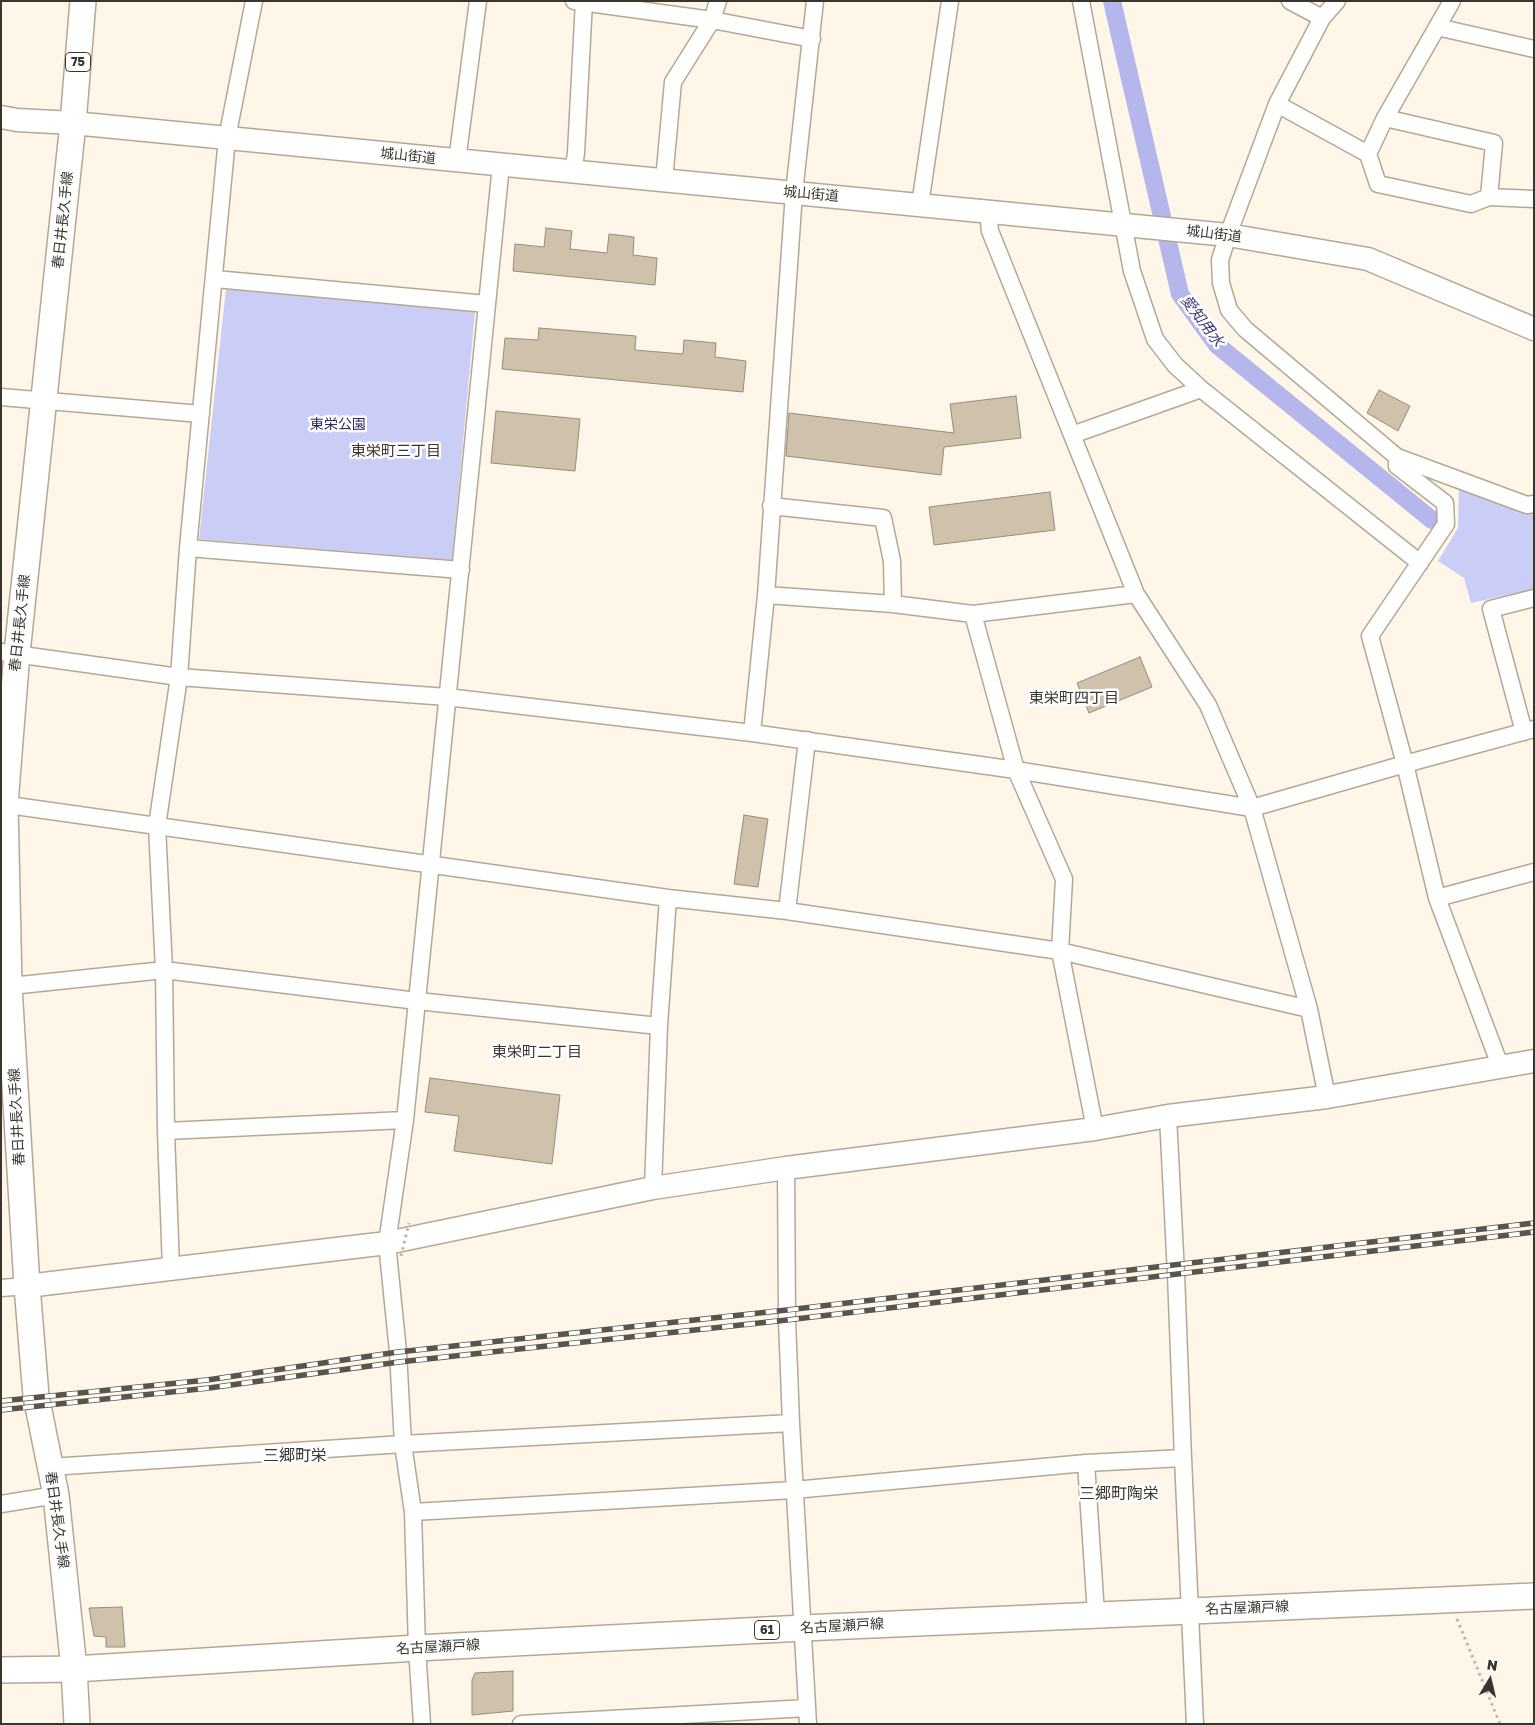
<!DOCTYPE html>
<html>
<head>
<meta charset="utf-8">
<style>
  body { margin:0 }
  #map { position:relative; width:1535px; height:1725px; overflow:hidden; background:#fef6e9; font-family:"Golos Text",sans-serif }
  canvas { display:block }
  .frame { position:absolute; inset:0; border:2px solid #3a352d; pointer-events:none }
  .north { position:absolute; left:1465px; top:1655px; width:50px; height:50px; -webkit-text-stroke:4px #fff; paint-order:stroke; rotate:9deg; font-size:14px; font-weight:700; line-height:20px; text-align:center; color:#3a352d }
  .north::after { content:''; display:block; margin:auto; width:18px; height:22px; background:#3a352d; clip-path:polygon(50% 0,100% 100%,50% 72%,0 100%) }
</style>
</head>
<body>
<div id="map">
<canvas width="1535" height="1725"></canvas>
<div class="frame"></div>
<div class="north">N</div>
</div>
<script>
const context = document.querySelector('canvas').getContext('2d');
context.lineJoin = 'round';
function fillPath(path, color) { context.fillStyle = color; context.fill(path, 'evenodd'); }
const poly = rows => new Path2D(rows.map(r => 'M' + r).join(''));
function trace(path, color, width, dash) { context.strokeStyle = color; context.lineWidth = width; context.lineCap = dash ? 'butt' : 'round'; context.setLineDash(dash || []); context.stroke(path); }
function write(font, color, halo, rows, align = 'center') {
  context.font = font + ' "Golos Text","Noto Sans JP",sans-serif'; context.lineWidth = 5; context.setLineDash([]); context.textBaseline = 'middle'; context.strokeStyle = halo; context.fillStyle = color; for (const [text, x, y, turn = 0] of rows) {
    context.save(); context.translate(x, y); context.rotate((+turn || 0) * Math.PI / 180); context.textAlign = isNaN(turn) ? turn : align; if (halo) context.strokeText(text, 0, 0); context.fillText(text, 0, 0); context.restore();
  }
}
const green = poly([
  [226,289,475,312,452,560,199,539],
  [1459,488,1534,508,1534,589,1471,603,1464,578,1438,561,1458,528]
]);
const canal = poly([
  [1112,1,1180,294,1217,345,1432,520]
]);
const building = poly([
  [546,228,572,231,570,249,607,253,609,234,634,237,633,255,657,258,655,285,513,271,515,244,544,247,546,228],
  [539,328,636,336,635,350,683,354,684,340,716,343,715,357,746,361,743,392,502,369,505,338,538,340,539,328],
  [1379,390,1410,406,1398,431,1367,413,1379,390],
  [1016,396,1021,438,944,447,941,475,786,456,789,413,954,433,950,404,1016,396],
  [496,411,580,419,575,471,491,463,496,411],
  [1050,492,1055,530,934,545,929,507,1050,492],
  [1140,657,1152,687,1089,713,1077,683,1140,657],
  [744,815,768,819,758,887,734,884,744,815],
  [430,1078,560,1095,552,1164,454,1151,459,1116,425,1112,430,1078],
  [122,1607,125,1647,106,1647,106,1637,94,1636,89,1608,122,1607],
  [513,1671,513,1711,472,1715,472,1680,475,1673,513,1671]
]);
const path = poly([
  [1457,1619,1500,1724]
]);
const street = poly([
  [574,1,712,20,812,39],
  [1081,1,1132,271,1155,339,1175,365,1201,389,1420,563],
  [1290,1,1322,18],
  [1337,1,1322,18,1277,104,1228,235,1220,260,1221,283,1229,310,1245,329,1397,457,1397,466,1445,503,1446,524,1370,636,1405,764,1437,898,1501,1068],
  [1452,1,1385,118,1368,154,1378,184,1471,204,1489,197,1534,199],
  [1437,27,1534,49],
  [1277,104,1368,154],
  [1385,118,1494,143,1489,197],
  [457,161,478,1],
  [573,172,576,153,584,1],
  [664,180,673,82,712,20,718,1],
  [920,205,950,1],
  [988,211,990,231,1136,594,1208,705,1252,808,1309,1009,1327,1097],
  [215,279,487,304],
  [1,397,201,414],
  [1072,435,1201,389],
  [1397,457,1516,501,1527,505,1534,504],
  [771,506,883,518,892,561,893,604],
  [188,548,461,570],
  [766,595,893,604,973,614,1136,594],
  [973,614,1016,770,1064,879,1060,951,1095,1129],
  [1,652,179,677,447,697,752,733,1016,770,1252,808,1405,764,1534,729],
  [1524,732,1491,609,1534,598],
  [752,733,766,595,794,193,815,1],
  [1,804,668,898,787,911,1060,951,1309,1009],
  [1437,898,1534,872],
  [787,911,807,740],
  [1,987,164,970,417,1001,659,1026],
  [1168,1116,1176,1274,1183,1458,1195,1724],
  [166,1131,405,1120],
  [786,1168,787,1320,791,1423,808,1724],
  [653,1188,659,1026,668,898],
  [171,1269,166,1131,164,970,157,826,179,677,188,548,227,138,254,1],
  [1,1288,27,1286],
  [1086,1463,1096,1614],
  [50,1467,403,1444,791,1423],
  [1,1504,56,1495],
  [413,1512,794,1490,1086,1463,1183,1458],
  [422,1724,417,1648,413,1512,403,1444,398,1352,387,1243,405,1120,501,165],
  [521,1724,807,1708]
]);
const secondary = poly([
  [1,117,17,120,73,123,1228,235,1368,259,1534,329],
  [27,1286,387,1243,653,1188,786,1168,1095,1129,1168,1116,1327,1097,1534,1061]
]);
const primary = poly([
  [1,1670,74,1669,417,1648,803,1628,1534,1596],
  [77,1724,74,1669,56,1495,36,1396,27,1286,9,986,5,804,17,653,73,123,83,1]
]);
const rail = poly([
  [1,1401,207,1380,398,1352,787,1310,1534,1223],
  [1,1410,209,1388,399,1362,787,1320,1534,1232]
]);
const pathBridge = poly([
  [401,1256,409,1223]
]);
const shields = [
  [78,62,25],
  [767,1630,25]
];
const shieldNames = [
  ["75",78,62],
  ["61",767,1630]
];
const streetNames = [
  ["城山街道",408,156,6],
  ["城山街道",811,194,5],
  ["春日井長久手線",63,220,-84],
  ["城山街道",1214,234,7],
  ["春日井長久手線",20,623,-84],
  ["春日井長久手線",17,1117,-93],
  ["春日井長久手線",57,1520,82],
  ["名古屋瀬戸線",1247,1608,-2],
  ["名古屋瀬戸線",842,1626,-3],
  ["名古屋瀬戸線",438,1647,-3]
];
const parkNames = [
  ["東栄公園",338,425]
];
const waterNames = [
  ["愛知用水",1202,321,53]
];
const neighbourhoodNames = [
  ["東栄町三丁目",396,451],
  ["東栄町四丁目",1074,698],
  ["東栄町二丁目",537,1052]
];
const quarterNames = [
  ["三郷町栄",295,1456],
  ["三郷町陶栄",1119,1494]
];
fillPath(green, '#cacdf5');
trace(canal, '#b4b6ec', 18);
fillPath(building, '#cfc2ad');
trace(building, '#988b77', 1);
trace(street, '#b5a893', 19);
trace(secondary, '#b5a893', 25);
trace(primary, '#b5a893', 28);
trace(path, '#bcb5aa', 3, [2.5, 4]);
trace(street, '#fff', 16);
trace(secondary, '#fff', 22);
trace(primary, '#fff', 25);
trace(rail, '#5a554c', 5.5);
trace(rail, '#fff', 4, [11]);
trace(pathBridge, '#bcb5aa', 3, [2.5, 4]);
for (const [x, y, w] of shields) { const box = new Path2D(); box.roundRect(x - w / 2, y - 9.5, w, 19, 4); context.fillStyle = '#fff'; context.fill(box); trace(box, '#3a352d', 1); }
write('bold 12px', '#3a352d', null, shieldNames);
write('14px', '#3a352d', '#fff', streetNames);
write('14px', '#2c2664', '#fff', parkNames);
write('italic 15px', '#3e3b7b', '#fff', waterNames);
write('15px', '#3a352d', '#fff', neighbourhoodNames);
write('16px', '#3a352d', '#fff', quarterNames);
</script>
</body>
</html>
